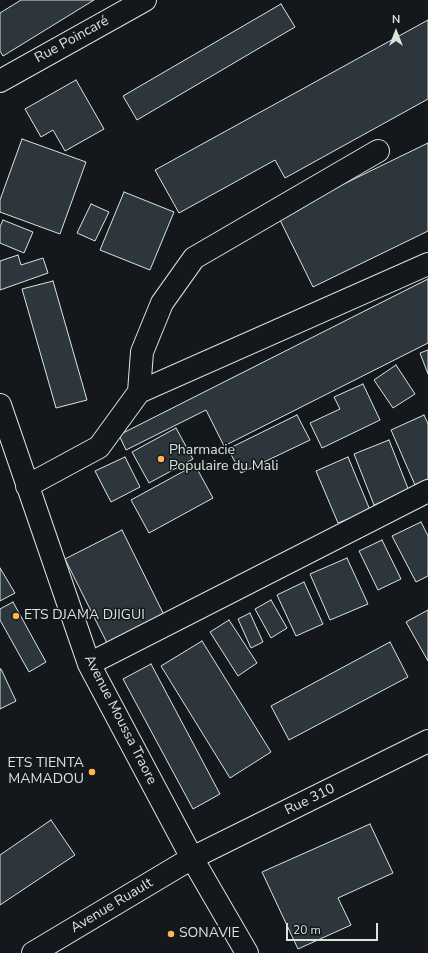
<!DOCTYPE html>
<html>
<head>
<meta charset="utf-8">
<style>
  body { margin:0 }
  #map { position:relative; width:428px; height:953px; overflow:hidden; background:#14181c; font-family:"Nunito Sans",sans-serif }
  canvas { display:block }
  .north { position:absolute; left:376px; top:12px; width:40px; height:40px; -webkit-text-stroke:3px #14181c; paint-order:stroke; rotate:0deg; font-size:11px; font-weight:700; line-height:16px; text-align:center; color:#d8e6dc }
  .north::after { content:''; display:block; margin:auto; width:14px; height:18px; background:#d8e6dc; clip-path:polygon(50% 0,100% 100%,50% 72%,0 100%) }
  .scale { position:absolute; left:286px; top:923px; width:92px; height:18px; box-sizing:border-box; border:2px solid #d8e6dc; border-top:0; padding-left:5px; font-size:12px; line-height:14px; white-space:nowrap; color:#d8e6dc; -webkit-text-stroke:3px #14181c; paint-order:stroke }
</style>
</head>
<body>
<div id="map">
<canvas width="428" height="953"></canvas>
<div class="north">N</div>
<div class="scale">20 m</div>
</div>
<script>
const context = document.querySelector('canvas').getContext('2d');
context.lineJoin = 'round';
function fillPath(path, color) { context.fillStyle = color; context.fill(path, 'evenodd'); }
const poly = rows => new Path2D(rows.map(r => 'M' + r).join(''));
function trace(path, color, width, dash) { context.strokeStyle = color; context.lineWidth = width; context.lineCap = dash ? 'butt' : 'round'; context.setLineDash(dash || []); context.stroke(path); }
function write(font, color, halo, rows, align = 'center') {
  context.font = font + ' "Nunito Sans",sans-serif'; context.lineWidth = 3; context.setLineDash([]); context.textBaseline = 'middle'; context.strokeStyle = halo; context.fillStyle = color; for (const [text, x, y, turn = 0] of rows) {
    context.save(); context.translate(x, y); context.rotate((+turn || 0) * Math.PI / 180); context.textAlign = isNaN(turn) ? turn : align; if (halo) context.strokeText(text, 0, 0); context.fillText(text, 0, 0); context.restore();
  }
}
const building = poly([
  [21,0,94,0,3,56,0,51,0,13,21,0],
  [281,4,295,27,137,120,123,96,281,4],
  [428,20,428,99,285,178,275,160,179,213,155,170,428,20],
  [76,80,104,129,65,151,53,130,41,137,25,109,76,80],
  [22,139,86,162,60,234,0,212,0,200,22,139],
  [428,143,428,231,313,287,278,216,428,143],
  [124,192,174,212,150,270,100,250,124,192],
  [91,204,109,212,95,241,77,233,91,204],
  [3,220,33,232,24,253,0,243,0,227,3,220],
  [18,255,21,265,43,258,48,273,0,290,0,261,18,255],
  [428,279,428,343,224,446,206,410,126,450,119,435,428,279],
  [53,281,87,400,56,408,22,289,53,281],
  [428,350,428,374,420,353,428,350],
  [396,365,415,394,393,408,374,380,396,365],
  [363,384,380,420,322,448,310,423,340,409,334,397,363,384],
  [297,415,310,440,241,473,228,449,297,415],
  [424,415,428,424,428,479,415,485,391,430,424,415],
  [176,428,193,459,149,483,132,452,176,428],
  [389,440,409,491,374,505,354,454,389,440],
  [125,457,140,487,111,502,95,471,125,457],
  [348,457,370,510,338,523,316,471,348,457],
  [195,465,213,498,149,533,131,500,195,465],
  [421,522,428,536,428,576,416,582,392,536,421,522],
  [122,530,167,621,110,649,65,559,122,530],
  [382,540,401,579,378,590,359,551,382,540],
  [347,558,368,604,330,620,310,574,347,558],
  [0,568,15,593,0,601,0,568],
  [304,582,323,624,296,636,277,595,304,582],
  [271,600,287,628,271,638,255,609,271,600],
  [13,602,46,662,29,672,0,620,0,609,13,602],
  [428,610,428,661,406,622,428,610],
  [250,613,263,642,251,648,238,619,250,613],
  [229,620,257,663,238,676,210,632,229,620],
  [202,641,271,752,230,778,161,666,202,641],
  [390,642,408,677,289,740,271,706,390,642],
  [151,664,220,794,193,809,123,679,151,664],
  [0,669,1,669,16,701,0,709,0,669],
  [51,820,75,855,0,905,0,855,51,820],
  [370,824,393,873,338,898,351,925,298,949,262,872,370,824]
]);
const minor = poly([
  [0,81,145,0],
  [139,392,428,264],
  [0,405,89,664,192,858,247,953],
  [27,486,99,447,139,392,142,352,162,303,194,258,378,151],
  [89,664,428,491],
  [33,953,192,858,428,741]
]);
const markers = [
  [161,459,4,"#ffb74d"],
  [16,616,4,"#ffb74d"],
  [92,772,4,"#ffb74d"],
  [171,934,4,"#ffb74d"]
];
const streetNames = [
  ["Rue Poincaré",72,40,-29],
  ["Avenue Moussa Traore",120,720,63],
  ["Rue 310",310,800,-26],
  ["Avenue Ruault",112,906,-31]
];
const poiNames = [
  ["Pharmacie",169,451],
  ["Populaire du Mali",169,467],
  ["ETS DJAMA DJIGUI",24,616],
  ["ETS TIENTA",84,764,"right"],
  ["MAMADOU",84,780,"right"],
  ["SONAVIE",179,934]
];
fillPath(building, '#2c363c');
trace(building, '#d8e6dc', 1);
trace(minor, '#d8e6dc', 24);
trace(minor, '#14181c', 22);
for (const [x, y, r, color] of markers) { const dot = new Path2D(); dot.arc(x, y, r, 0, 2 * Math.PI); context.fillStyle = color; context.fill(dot); trace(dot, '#14181c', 1.5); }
write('14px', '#d8e6dc', '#14181c', streetNames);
write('14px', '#d8e6dc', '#14181c', poiNames, 'left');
</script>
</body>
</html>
